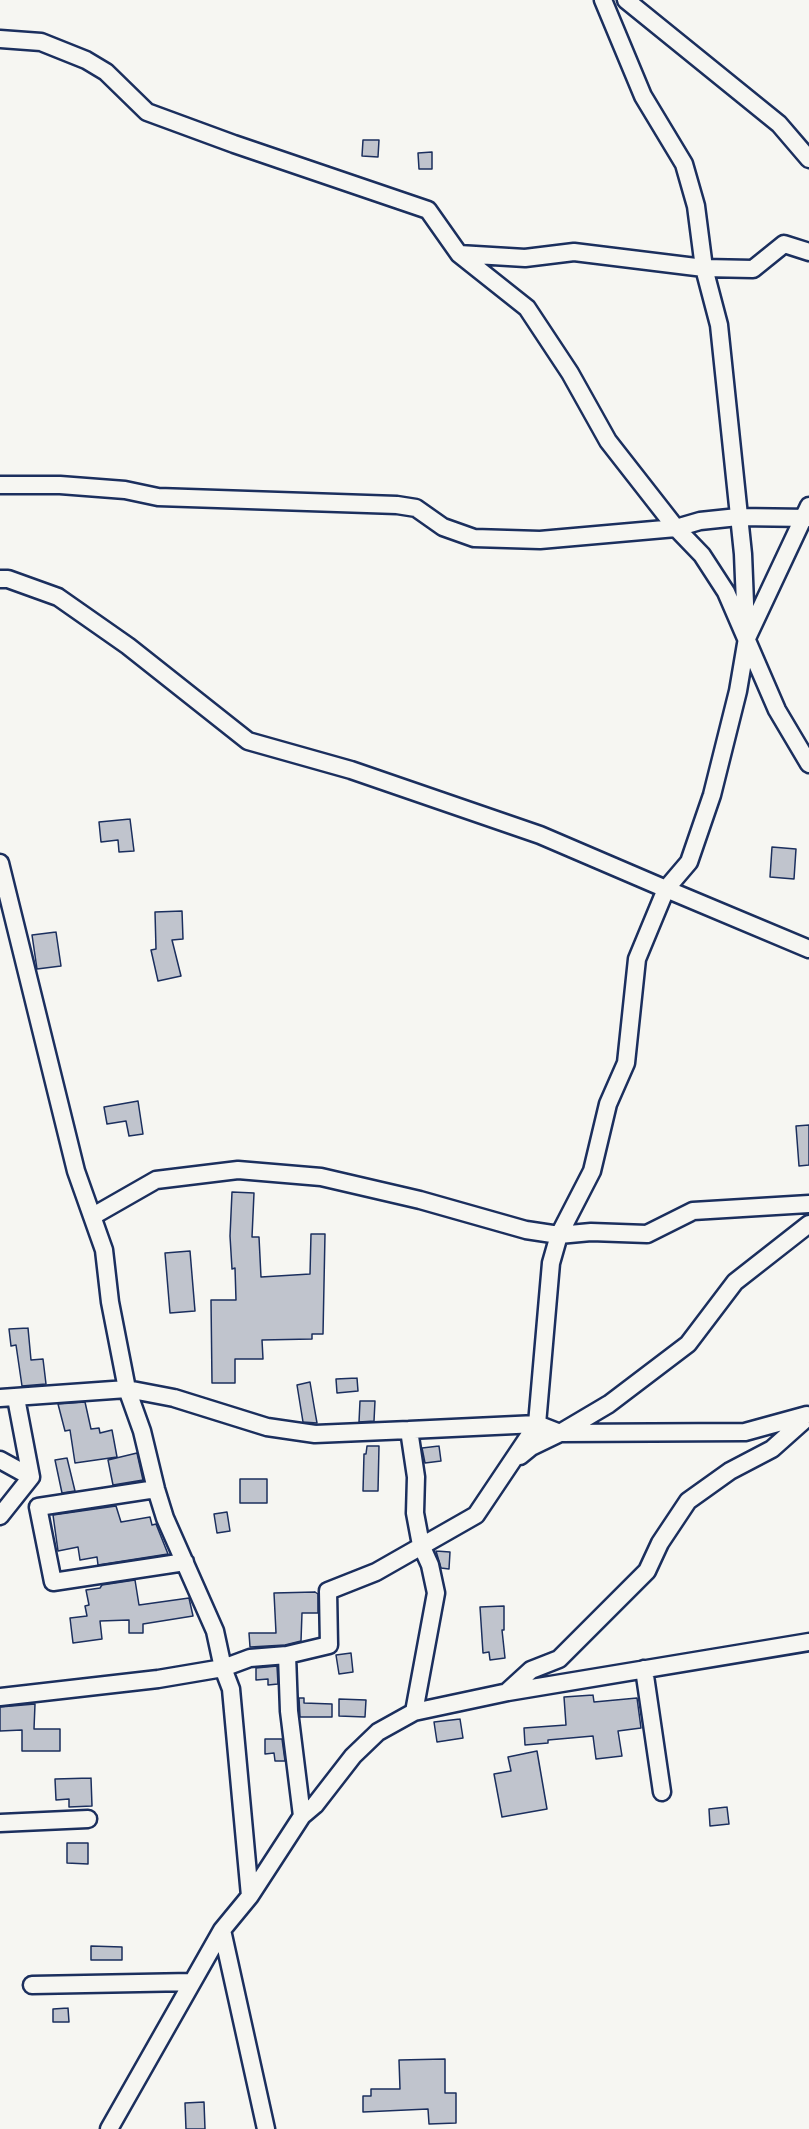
<!DOCTYPE html>
<html>
<head>
<meta charset="utf-8">
<style>
  body { margin:0 }
  canvas { display:block; background:#f6f6f2 }
</style>
</head>
<body>
<canvas width="809" height="2129"></canvas>
<script>
const context = document.querySelector('canvas').getContext('2d');
context.lineJoin = 'round';
function fillPath(path, color) { context.fillStyle = color; context.fill(path, 'evenodd'); }
const poly = rows => new Path2D(rows.map(r => 'M' + r).join(''));
function trace(path, color, width, dash) { context.strokeStyle = color; context.lineWidth = width; context.lineCap = dash ? 'butt' : 'round'; context.setLineDash(dash || []); context.stroke(path); }
const building = poly([
  [363,140,379,140,378,157,362,156,363,140],
  [432,152,432,169,419,169,418,153,432,152],
  [130,819,134,851,119,852,118,840,101,842,99,822,130,819],
  [772,847,796,849,794,879,770,877,772,847],
  [182,911,183,939,172,940,181,976,158,981,151,950,156,949,155,912,182,911],
  [56,932,61,966,37,969,32,935,56,932],
  [138,1101,143,1134,129,1136,126,1121,107,1124,104,1107,138,1101],
  [809,1125,809,1165,799,1166,796,1126,809,1125],
  [232,1192,254,1193,252,1237,259,1237,261,1277,310,1274,311,1234,325,1234,323,1334,312,1334,312,1339,262,1340,263,1359,235,1359,235,1383,212,1383,211,1300,236,1300,235,1268,232,1269,230,1236,232,1192],
  [190,1251,195,1311,170,1313,165,1253,190,1251],
  [28,1328,31,1360,43,1359,46,1384,22,1386,16,1345,11,1346,9,1329,28,1328],
  [357,1378,358,1391,337,1393,336,1379,357,1378],
  [310,1382,314,1406,317,1423,303,1422,297,1385,310,1382],
  [360,1401,375,1401,374,1421,359,1422,360,1401],
  [85,1402,91,1429,99,1428,100,1433,112,1430,117,1457,75,1463,70,1430,65,1431,58,1404,85,1402],
  [367,1446,379,1446,378,1491,363,1491,364,1454,366,1454,367,1446],
  [439,1446,441,1461,425,1463,422,1448,439,1446],
  [137,1453,143,1480,113,1485,108,1460,137,1453],
  [67,1458,75,1491,62,1493,55,1460,67,1458],
  [240,1479,267,1479,267,1503,240,1503,240,1479],
  [116,1506,121,1522,150,1517,152,1525,156,1524,168,1554,98,1565,97,1557,80,1560,78,1547,58,1551,53,1515,116,1506],
  [227,1512,230,1531,217,1533,214,1514,227,1512],
  [436,1551,450,1552,449,1569,441,1568,436,1551],
  [135,1580,139,1605,189,1598,193,1616,143,1624,143,1633,129,1633,129,1620,100,1621,102,1639,73,1643,70,1618,87,1616,85,1606,89,1605,86,1590,100,1588,102,1585,135,1580],
  [315,1592,318,1594,318,1613,302,1613,301,1641,285,1645,250,1647,249,1633,276,1633,274,1593,315,1592],
  [504,1606,504,1630,502,1630,505,1658,490,1660,489,1652,483,1653,480,1607,504,1606],
  [351,1653,353,1672,339,1674,336,1655,351,1653],
  [277,1666,278,1684,268,1685,268,1679,256,1680,256,1668,277,1666],
  [593,1695,594,1702,637,1698,641,1728,618,1731,622,1756,596,1759,593,1736,548,1740,548,1743,525,1745,524,1728,566,1725,564,1697,593,1695],
  [299,1698,304,1698,304,1703,332,1704,332,1717,300,1717,299,1698],
  [339,1699,366,1700,365,1717,339,1716,339,1699],
  [35,1704,34,1729,60,1729,60,1751,22,1751,22,1730,0,1731,0,1707,35,1704],
  [460,1719,463,1738,437,1742,434,1722,460,1719],
  [265,1739,282,1739,285,1761,275,1761,274,1753,265,1754,265,1739],
  [537,1751,547,1809,502,1817,494,1774,511,1771,508,1757,537,1751],
  [91,1778,92,1806,69,1807,69,1799,56,1800,55,1779,91,1778],
  [727,1807,729,1824,710,1826,709,1809,727,1807],
  [67,1843,88,1843,88,1864,67,1863,67,1843],
  [91,1946,122,1947,122,1960,91,1960,91,1946],
  [68,2008,69,2022,53,2022,53,2009,68,2008],
  [445,2059,445,2093,456,2093,456,2123,429,2124,428,2109,363,2112,363,2096,371,2096,371,2089,400,2089,399,2060,445,2059],
  [204,2102,205,2129,186,2129,185,2103,204,2102]
]);
const street = poly([
  [603,0,643,96,684,164,696,206,704,268,719,325,743,554,746,628],
  [626,0,779,124,809,159],
  [0,39,41,42,86,60,106,72,147,112,234,144,428,210,459,254,527,308,570,373,608,441,676,528,702,555,726,592,777,710,809,764],
  [459,254,525,258,574,252,704,268,753,269,784,244,809,252],
  [0,485,60,485,125,490,158,497,397,505,416,508,443,527,474,538,540,540,676,528,700,521,738,517,809,518],
  [0,579,8,579,58,597,128,646,248,741,351,770,540,835,666,889,809,949],
  [0,863,76,1171,104,1250,110,1302,127,1389,142,1431,156,1489,165,1518,215,1631,223,1668,231,1689,250,1896],
  [93,1216,156,1180,238,1170,321,1177,420,1200,526,1230,559,1235,591,1232,647,1234,693,1211,809,1204],
  [0,1398,127,1389,174,1398,267,1427,315,1434,409,1430,416,1477,415,1513,421,1545,430,1565,436,1593,414,1712],
  [409,1430,537,1424,560,1433,745,1432,807,1415],
  [520,1456,531,1447,560,1433,609,1404,688,1344,735,1282,809,1224],
  [0,1460,31,1477],
  [156,1489,38,1507,53,1582,185,1562],
  [0,1516,31,1477,16,1398],
  [287,1655,289,1711,302,1816],
  [644,1669,662,1792],
  [508,1691,531,1670,559,1659,647,1571,660,1543,688,1501,730,1471,772,1449,809,1416],
  [0,1697,158,1679,223,1668,250,1658,287,1655,329,1645,328,1591,376,1572,476,1515,537,1424,551,1263,559,1235,592,1171,608,1104,626,1063,637,959,666,889,689,862,712,795,738,691,747,638,809,506],
  [0,1823,88,1819],
  [222,1930,266,2129],
  [32,1985,192,1982],
  [109,2129,222,1930,250,1896,302,1816,315,1805,353,1756,378,1732,414,1712,508,1692,809,1642]
]);
fillPath(building, '#c0c4cd');
trace(building, '#1b2f5e', 1.5);
trace(street, '#1b2f5e', 21);
trace(street, '#f6f6f2', 16);
</script>
</body>
</html>
